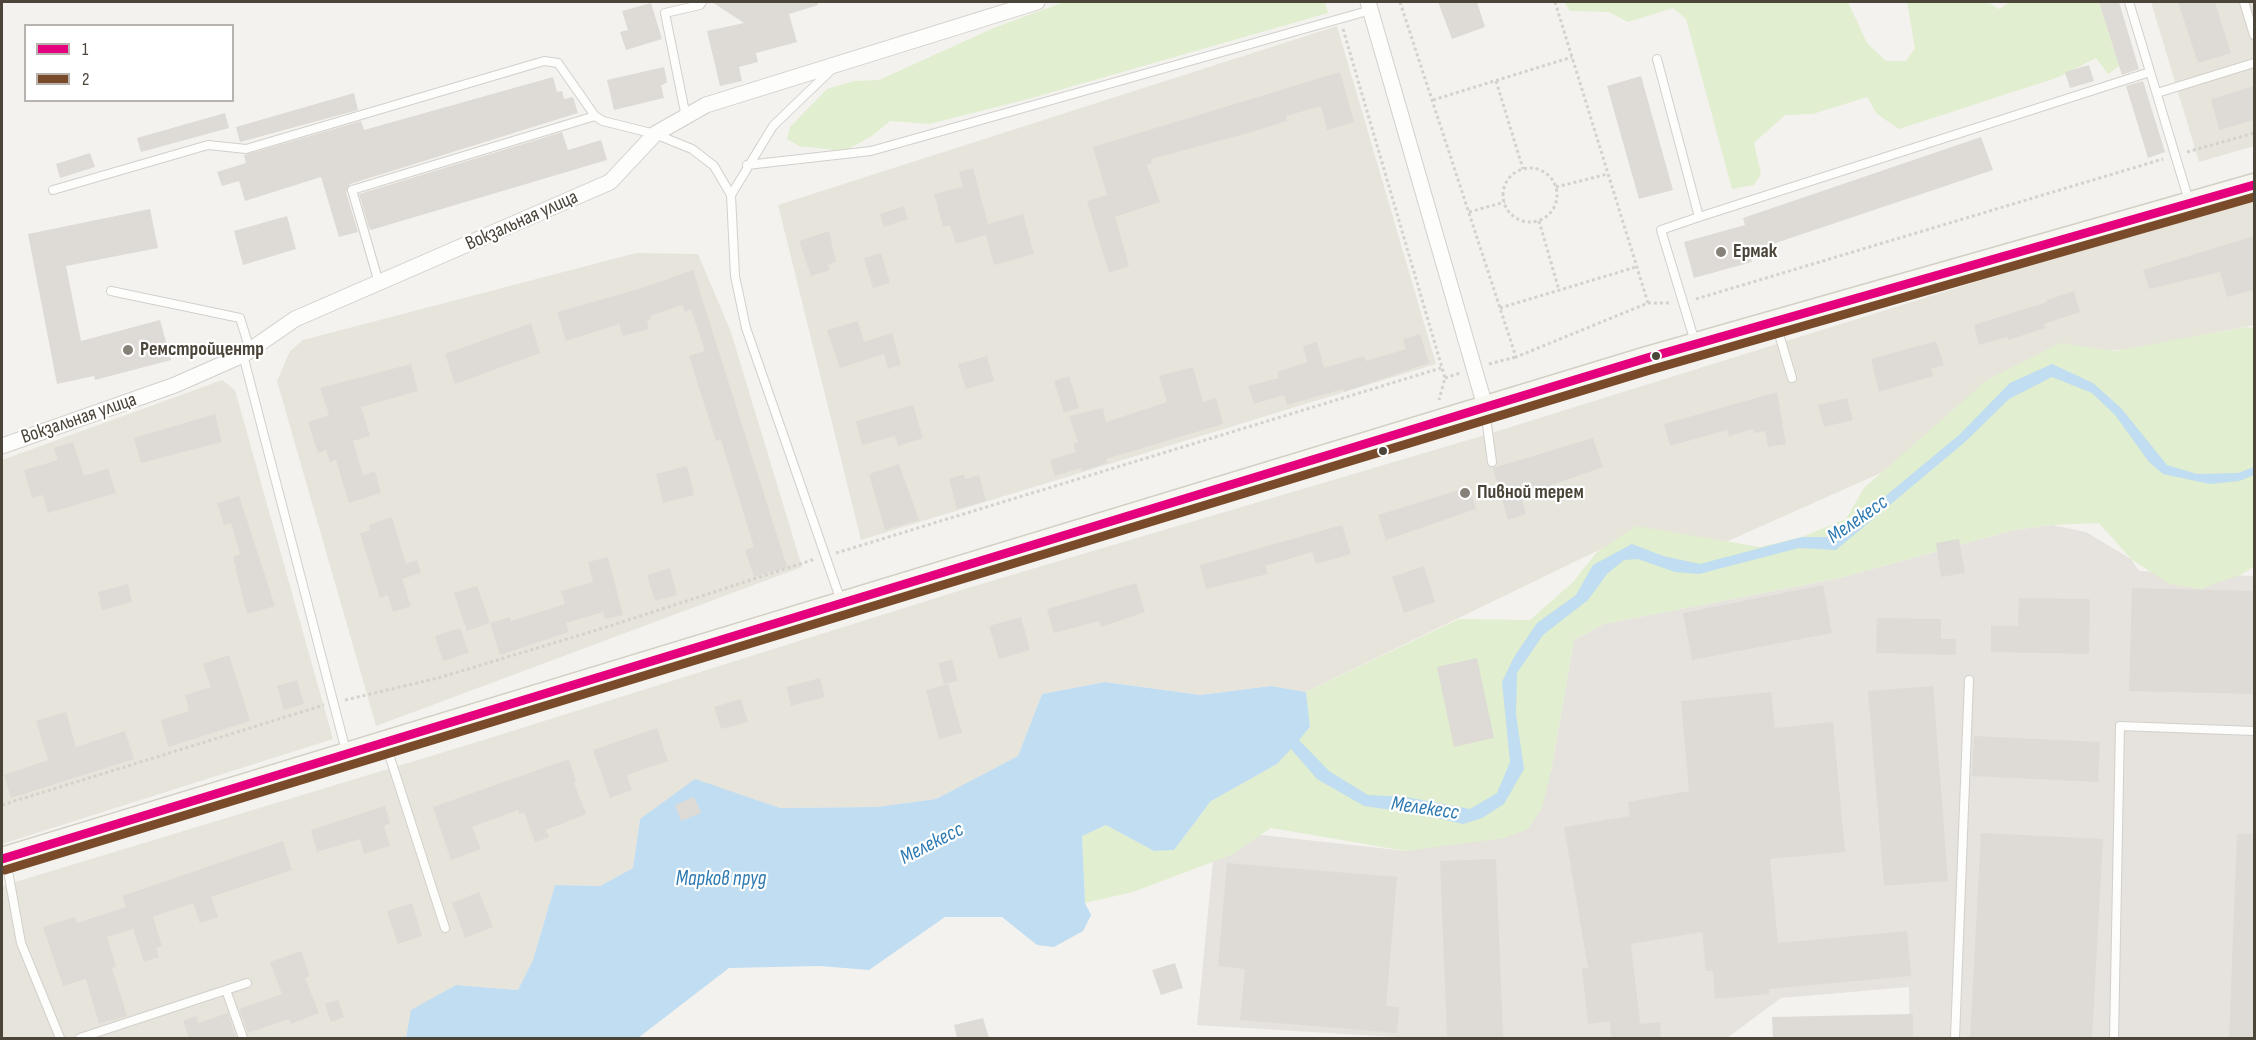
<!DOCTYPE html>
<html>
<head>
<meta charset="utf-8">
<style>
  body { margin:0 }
  #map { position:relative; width:2256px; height:1040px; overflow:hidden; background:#f4f2ee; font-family:"Sofia Sans Condensed",sans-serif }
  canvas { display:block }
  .frame { position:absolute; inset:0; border:3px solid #4b4439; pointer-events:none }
  .legend { position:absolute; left:24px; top:24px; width:210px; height:78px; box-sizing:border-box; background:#fff; border:2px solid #b7b4b0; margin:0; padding:8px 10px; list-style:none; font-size:18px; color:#4b4439 }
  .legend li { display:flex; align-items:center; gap:12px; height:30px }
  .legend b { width:30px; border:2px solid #b7b4b0 }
</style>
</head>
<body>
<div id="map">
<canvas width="2256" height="1040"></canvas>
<div class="frame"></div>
<ul class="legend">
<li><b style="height:8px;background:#e5007d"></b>1</li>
<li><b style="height:8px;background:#7a4b2a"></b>2</li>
</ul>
</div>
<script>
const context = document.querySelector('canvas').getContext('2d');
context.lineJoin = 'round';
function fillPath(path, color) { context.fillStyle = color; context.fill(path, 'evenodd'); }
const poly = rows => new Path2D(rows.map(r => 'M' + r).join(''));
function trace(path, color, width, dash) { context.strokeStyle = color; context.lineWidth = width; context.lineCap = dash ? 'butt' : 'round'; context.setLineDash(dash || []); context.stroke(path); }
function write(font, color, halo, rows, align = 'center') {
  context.font = font + ' "Sofia Sans Condensed",sans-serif'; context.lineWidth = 4.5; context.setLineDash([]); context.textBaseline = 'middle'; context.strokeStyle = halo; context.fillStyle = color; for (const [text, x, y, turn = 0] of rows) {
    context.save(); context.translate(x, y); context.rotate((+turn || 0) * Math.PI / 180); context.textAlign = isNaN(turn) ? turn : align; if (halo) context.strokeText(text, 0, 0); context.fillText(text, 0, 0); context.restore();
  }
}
const residential = poly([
  [2151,2,2254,2,2254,146,2199,162],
  [1337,26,1436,364,861,540,778,205],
  [2254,199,2254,325,2133,349,2052,354,1912,459,1699,554,1632,534,1306,692,1271,686,1200,695,1105,682,1042,694,1018,756,936,799,876,807,780,808,695,780,640,819,633,868,600,886,555,885,533,960,518,990,456,985,412,1010,406,1038,2,1038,2,886,477,742,971,587,1485,435,2184,217],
  [636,253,698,254,731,332,802,567,376,726,277,381,290,351,303,340],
  [222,380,235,390,333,739,2,844,2,460]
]);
const industrial = poly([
  [2052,525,2086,532,2131,559,2139,571,2254,576,2254,1038,1910,1038,1909,987,1781,998,1727,1038,1411,1038,1197,1025,1216,830,1406,851,1436,845,1551,772,1574,640,1604,624,1840,578,2014,530]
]);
const green = poly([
  [1064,2,1325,2,1328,13,1028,99,929,124,890,121,872,136,844,151,799,146,787,139,790,127,827,89,854,81,879,80,996,27],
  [1564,2,1848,2,1867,43,1886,61,1906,61,1915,48,1907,2,1988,2,1999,9,2010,2,2099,2,2119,66,2108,74,2096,58,2059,77,1899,129,1877,114,1867,97,1813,114,1785,115,1754,143,1761,174,1754,185,1732,189,1686,19,1673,8,1628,22,1609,12,1570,11],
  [2246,327,2254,328,2254,567,2240,575,2200,589,2169,584,2131,559,2099,523,2052,525,2014,530,1840,578,1604,624,1574,640,1551,772,1542,808,1528,829,1505,838,1406,851,1271,828,1231,855,1133,892,1085,903,1082,836,1106,825,1154,851,1174,850,1211,801,1277,764,1310,727,1306,692,1459,619,1530,620,1573,582,1597,552,1636,526,1760,547,1802,537,1846,519,1864,488,1987,380,2060,343,2115,351]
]);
const water = poly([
  [2052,364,2093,383,2121,408,2167,465,2197,474,2238,473,2254,467,2254,475,2239,481,2210,484,2163,474,2149,462,2115,415,2092,393,2052,377,2009,399,1965,442,1836,550,1799,548,1699,574,1675,572,1638,559,1624,560,1607,574,1588,600,1543,635,1517,673,1516,714,1524,769,1504,804,1482,818,1463,824,1419,814,1364,806,1317,779,1291,749,1277,764,1211,801,1174,850,1154,851,1106,825,1082,836,1085,903,1091,915,1083,931,1054,947,1037,945,1002,917,945,917,869,970,820,966,729,968,638,1038,406,1038,411,1010,456,985,518,990,533,960,555,885,600,886,633,868,640,819,695,779,780,808,876,807,936,799,1018,756,1042,694,1105,682,1200,695,1271,686,1306,692,1310,727,1299,740,1329,771,1368,795,1406,797,1470,809,1497,793,1510,762,1502,682,1514,657,1537,623,1576,595,1593,565,1632,544,1663,556,1700,564,1802,537,1836,537,1959,435,2010,383]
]);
const building = poly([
  [712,2,817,2,818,5,789,14,797,42,756,53,758,62,739,67,742,81,720,86,707,31,744,23],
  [1438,2,1477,2,1485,27,1452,39],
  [2099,2,2119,2,2139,69,2122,75,2121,72],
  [2178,2,2215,2,2231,53,2198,63],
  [651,3,662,39,626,50,620,32,628,30,622,11],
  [2089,65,2094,81,2070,88,2065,72],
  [664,67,667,82,661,86,664,98,614,110,607,80],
  [1340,72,1354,122,1327,130,1321,106,1286,116,1287,121,1248,133,1151,159,1152,163,1147,165,1160,202,1115,217,1129,266,1109,273,1087,201,1107,195,1093,147],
  [1641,76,1673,190,1639,199,1607,86],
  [553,77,557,92,562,91,564,99,573,97,578,113,350,184,346,192,358,232,339,237,321,177,245,201,239,181,222,186,217,172,246,163,244,155,361,121,364,130],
  [2143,81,2165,152,2148,158,2126,86],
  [2254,86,2254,120,2219,130,2211,99],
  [354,93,358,110,240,142,236,127],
  [225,113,229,128,141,152,137,138],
  [562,132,568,150,601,140,607,160,371,230,369,228,359,194],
  [1981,137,1993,170,1749,252,1752,262,1694,278,1684,242,1745,225,1743,218],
  [90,153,95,167,60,178,56,164],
  [973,168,988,224,1023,214,1034,254,994,265,986,235,956,244,950,225,943,227,934,194,963,187,959,172],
  [904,206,908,219,884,227,880,214],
  [150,209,158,248,66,266,81,341,160,320,171,360,95,380,94,376,57,384,28,234],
  [287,216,296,249,243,265,234,231],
  [829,231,836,262,828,265,830,270,811,276,799,241],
  [2254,236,2254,290,2227,297,2220,272,2149,289,2143,270],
  [881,253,890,283,873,288,864,258],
  [693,270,787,567,754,577,745,550,754,547,721,440,716,441,689,356,705,351,691,309,685,312,682,305,650,316,651,319,647,321,649,329,623,336,619,324,566,341,557,312,642,288],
  [2074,291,2080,312,2044,324,2045,328,2008,340,2007,337,1979,345,1974,325,2047,302,2047,300],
  [858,321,864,342,892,333,901,365,888,369,884,354,840,368,827,330],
  [531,323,540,353,455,384,445,354],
  [1420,334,1429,363,1344,392,1343,389,1287,405,1284,395,1254,404,1248,386,1279,378,1277,372,1307,362,1303,346,1317,342,1324,368,1364,356,1366,361,1406,349,1403,339],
  [1936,341,1944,365,1931,369,1933,376,1879,392,1871,359],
  [987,356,994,381,966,389,958,364],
  [411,364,418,391,361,407,370,436,353,441,363,475,375,471,381,493,349,503,336,460,330,462,326,450,318,453,308,422,329,415,320,388],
  [1193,367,1203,402,1216,398,1223,424,1106,459,1107,463,1082,471,1081,468,1055,476,1050,460,1076,452,1073,444,1078,442,1069,416,1103,408,1106,422,1167,402,1159,376],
  [1069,376,1079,408,1064,413,1054,381],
  [1777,392,1786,444,1768,447,1765,431,1754,433,1753,429,1729,436,1727,430,1670,446,1664,424],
  [1847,398,1853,420,1824,427,1818,405],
  [913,405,923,438,898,446,895,436,862,445,856,421],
  [215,414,222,442,141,463,134,438],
  [1593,438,1603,467,1521,496,1526,514,1508,520,1493,468],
  [73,442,84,476,108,468,116,493,48,513,43,495,32,498,24,470,58,460,54,448],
  [899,464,919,520,885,530,869,474],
  [687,466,694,495,663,503,656,474],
  [964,474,965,479,979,475,986,501,957,509,949,479],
  [1469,487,1476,509,1386,540,1378,515],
  [239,496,275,606,247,614,233,557,240,554,231,523,224,525,217,503],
  [392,517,406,564,417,560,421,573,402,579,411,606,393,612,388,595,380,598,360,533,370,530,369,525],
  [1342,525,1351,554,1316,564,1312,552,1265,566,1268,574,1206,589,1200,565],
  [1959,539,1965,573,1941,577,1936,543],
  [608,557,623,615,605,619,603,612,566,623,569,632,500,655,490,623,510,617,511,621,565,604,561,591,593,582,588,562],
  [1424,566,1435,602,1404,613,1392,577],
  [670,568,677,595,655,601,647,575],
  [1136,583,1145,612,1101,627,1099,621,1054,633,1047,609],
  [128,584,132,602,102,610,98,592],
  [1823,585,1832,633,1692,660,1683,613],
  [477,586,490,623,467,631,454,593],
  [2132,588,2254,591,2254,694,2129,691],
  [2019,598,2090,599,2089,654,1991,652,1991,626,2018,626],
  [1021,617,1030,650,999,659,989,626],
  [1877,618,1941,619,1941,639,1956,639,1956,655,1876,653],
  [460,628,469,653,443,661,435,636],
  [229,655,250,721,168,747,161,720,189,711,185,695,211,687,203,664],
  [1477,658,1494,738,1454,747,1437,667],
  [952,660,958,681,944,684,938,663],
  [820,678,825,697,791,706,786,687],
  [297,680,304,704,284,710,277,686],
  [948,684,962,733,939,739,926,690],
  [1933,686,1948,881,1884,886,1868,691],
  [1771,692,1775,728,1833,722,1845,852,1770,859,1778,943,1907,931,1911,976,1769,989,1769,994,1715,999,1713,971,1706,971,1702,932,1631,944,1640,1024,1660,1022,1661,1038,1611,1038,1610,1021,1588,1024,1582,968,1588,968,1564,827,1630,816,1628,802,1689,791,1681,701],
  [741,699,748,722,721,729,714,707],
  [66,712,76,747,125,731,134,759,11,798,4,775,48,760,36,721],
  [657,728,668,761,627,775,632,790,610,798,593,750],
  [1974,736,2100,742,2098,782,1972,776],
  [569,759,576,782,574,783,586,814,546,830,549,837,535,842,524,812,519,814,518,810,472,827,481,849,451,860,433,807],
  [694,797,701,813,681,821,675,805],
  [385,806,390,823,384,826,390,846,364,854,360,839,317,852,311,830],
  [1981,833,2103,839,2092,1038,1970,1038],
  [2237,834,2254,834,2254,1038,2229,1038],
  [283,841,292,870,211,897,218,917,200,923,193,903,153,917,162,946,156,948,159,957,144,962,133,929,107,937,116,967,112,968,127,1016,99,1024,86,979,63,986,43,927,75,917,77,923,126,907,122,896],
  [1496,859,1503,1038,1447,1038,1440,861],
  [1227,863,1397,877,1386,1006,1399,1007,1397,1033,1240,1020,1245,969,1218,966],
  [479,892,493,927,465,938,452,903],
  [412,903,422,936,398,944,387,911],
  [301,951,310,976,305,978,319,1013,291,1024,289,1019,248,1033,239,1009,282,994,270,962],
  [1175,963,1183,988,1161,995,1152,970],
  [338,1000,344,1017,331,1022,325,1004],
  [228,1013,236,1037,189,1038,183,1021,196,1016,198,1023],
  [1913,1014,1913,1038,1773,1038,1772,1017],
  [983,1018,989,1038,957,1038,954,1025]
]);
const path = poly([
  [1400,2,1516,357,1648,303,1672,303],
  [1555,2,1648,303],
  [1343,29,1445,378,1439,400],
  [1496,81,1523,169],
  [1433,100,1572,57],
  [2187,152,2254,133],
  '1503 195a27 27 0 1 1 54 0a27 27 0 1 1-54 0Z',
  [1556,187,1608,174],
  [1469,212,1505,202],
  [1539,221,1559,290],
  [1696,299,2163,159],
  [1500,308,1636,267],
  [1489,364,1516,357],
  [1445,378,1460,373],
  [836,553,1441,368],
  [345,700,438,678,610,626,815,559],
  [2,805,324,705]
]);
const service = poly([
  [2129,2,2189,201],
  [2244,2,2254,35],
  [1657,59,1699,217,2150,72],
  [2157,93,2254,63],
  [686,117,665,13,700,5,702,2],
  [747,165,871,151,1371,10],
  [53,190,208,145,246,149,544,61,558,63,595,116,603,121,655,134,692,149,714,166,731,195,735,276,746,328,841,601],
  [731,195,773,126,830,71],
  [379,283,352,190,595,116],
  [111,291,240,318,250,350],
  [1776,324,1792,378],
  [1695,342,1661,230,1699,217],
  [243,355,346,751],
  [1485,410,1492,462],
  [386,745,445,928],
  [6,860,21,943,60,1038],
  [226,990,243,1038],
  [80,1038,247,983],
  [1955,1038,1969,680],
  [2114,1038,2120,726,2254,731]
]);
const minor = poly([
  [1368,2,1485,406],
  [2,446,175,385,243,355,295,319,610,182,655,134,706,105,1037,2]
]);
const secondary = poly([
  [2,859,1647,358,2254,185]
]);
const bus1 = poly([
  [2,859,1647,358,2254,185]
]);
const bus2 = poly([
  [5,870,1650,370,2254,197]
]);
const markers = [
  [1721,252,6,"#868178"],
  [128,350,6,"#868178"],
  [1656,356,5,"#4b4439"],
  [1383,451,5,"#4b4439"],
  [1465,493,6,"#868178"]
];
const streetNames = [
  ["Вокзальная улица",522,221,-24],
  ["Вокзальная улица",79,419,-19]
];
const poiNames = [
  ["Ермак",1733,252],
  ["Ремстройцентр",140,350],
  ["Пивной терем",1477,493]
];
const waterNames = [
  ["Мелекесс",1858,520,-35],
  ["Мелекесс",1425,809,8],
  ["Мелекесс",932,844,-27],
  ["Марков пруд",721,880]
];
fillPath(residential, '#e7e4dc');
fillPath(industrial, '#e6e2de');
fillPath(green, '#e1eecf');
fillPath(water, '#c0ddf1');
fillPath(building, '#dedbd6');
trace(service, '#d2d0cb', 10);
trace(minor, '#d2d0cb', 17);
trace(secondary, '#d3cfc5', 25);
trace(path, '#d3d2cc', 3, [3, 3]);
trace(service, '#fdfdfc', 8);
trace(minor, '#fdfdfc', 15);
trace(secondary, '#f7f6f1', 22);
trace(bus1, '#e5007d', 9);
trace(bus2, '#7a4b2a', 9);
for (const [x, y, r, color] of markers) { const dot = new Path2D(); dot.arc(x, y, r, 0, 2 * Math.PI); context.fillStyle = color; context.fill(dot); trace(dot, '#fff', 2); }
write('20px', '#4b4439', '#fff', streetNames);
write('bold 20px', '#4b4439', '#fff', poiNames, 'left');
write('italic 21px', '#2e7ab2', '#fff', waterNames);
</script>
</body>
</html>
